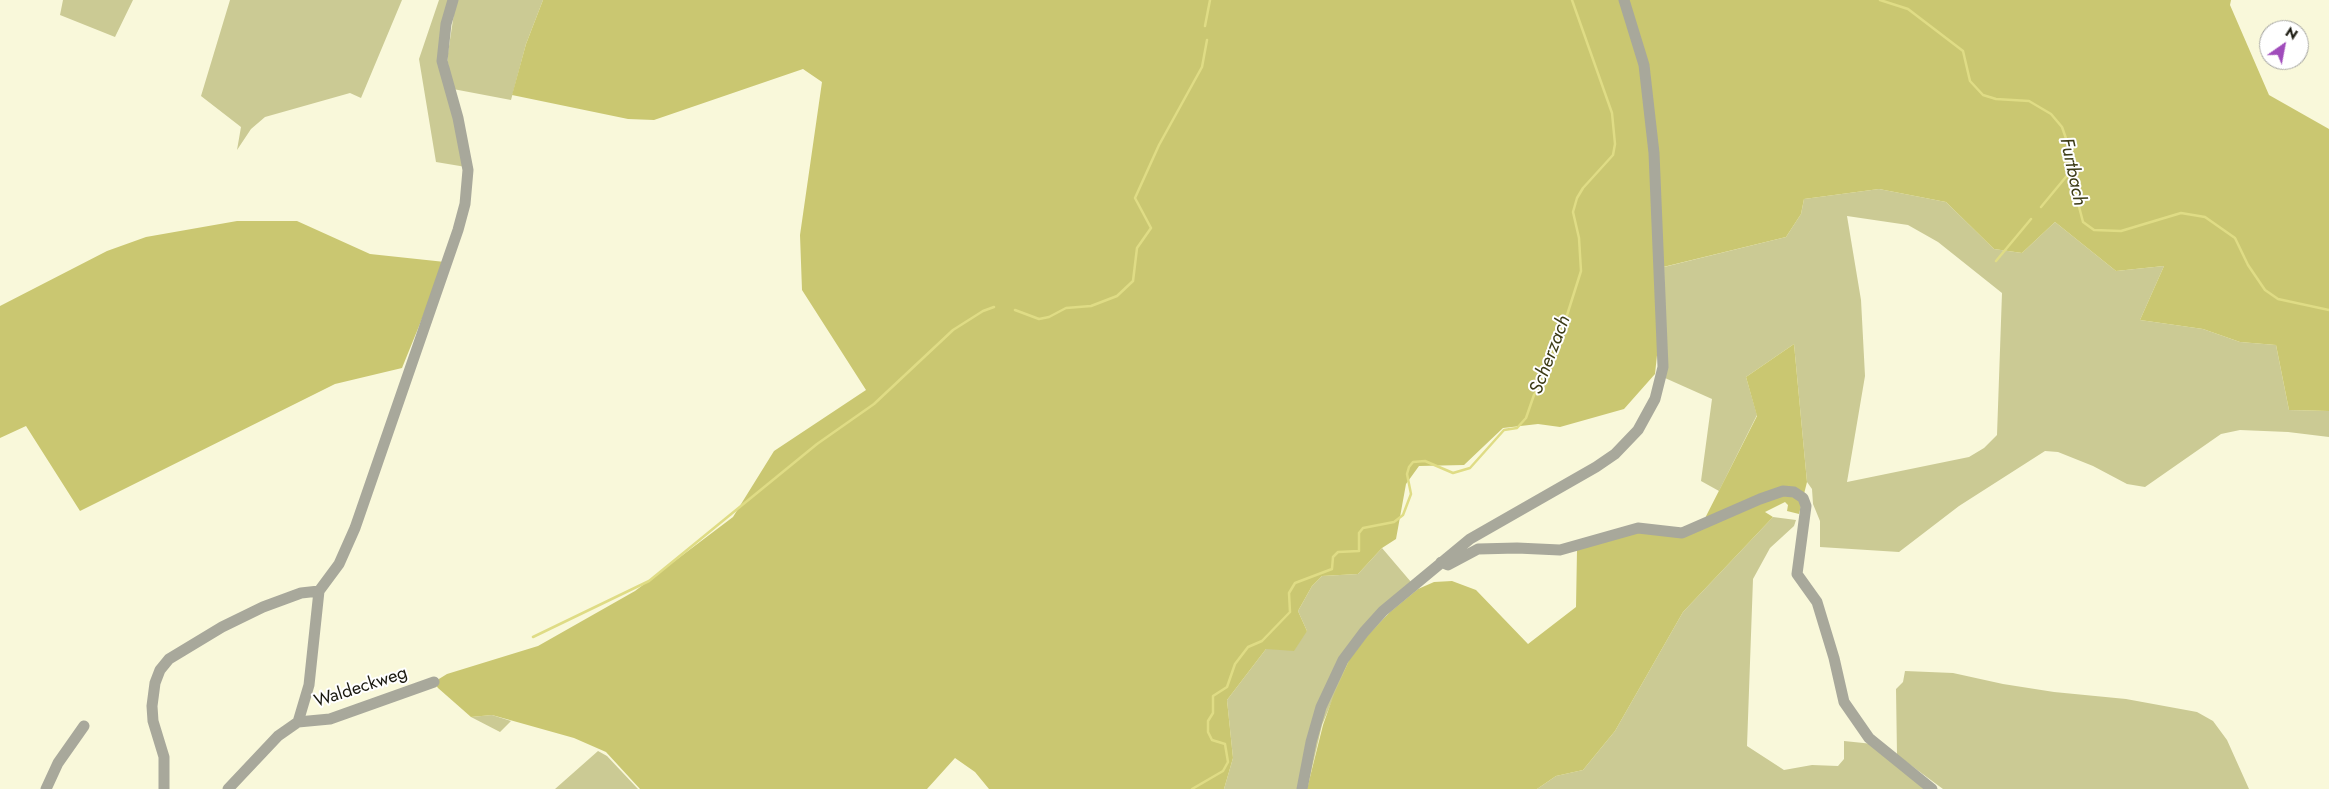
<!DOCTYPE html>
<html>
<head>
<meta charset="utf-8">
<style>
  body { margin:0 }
  #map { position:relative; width:2329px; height:789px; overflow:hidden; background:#f9f8da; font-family:Jost,sans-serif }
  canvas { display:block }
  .north { position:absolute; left:2259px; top:20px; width:50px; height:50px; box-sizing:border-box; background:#fff; border:1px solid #a3a39f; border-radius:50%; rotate:33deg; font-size:14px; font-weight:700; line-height:20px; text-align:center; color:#19180e }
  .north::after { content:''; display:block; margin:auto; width:18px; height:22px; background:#a04cbb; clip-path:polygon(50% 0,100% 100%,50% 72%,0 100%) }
</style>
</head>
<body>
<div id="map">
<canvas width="2329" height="789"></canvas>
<div class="north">N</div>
</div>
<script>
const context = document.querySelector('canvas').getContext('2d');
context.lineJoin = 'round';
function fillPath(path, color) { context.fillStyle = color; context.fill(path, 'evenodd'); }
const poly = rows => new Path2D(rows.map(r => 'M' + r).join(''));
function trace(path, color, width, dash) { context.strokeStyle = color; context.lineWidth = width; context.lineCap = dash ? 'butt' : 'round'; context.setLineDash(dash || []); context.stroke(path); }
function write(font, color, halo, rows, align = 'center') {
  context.font = font + ' Jost,sans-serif'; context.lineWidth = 4; context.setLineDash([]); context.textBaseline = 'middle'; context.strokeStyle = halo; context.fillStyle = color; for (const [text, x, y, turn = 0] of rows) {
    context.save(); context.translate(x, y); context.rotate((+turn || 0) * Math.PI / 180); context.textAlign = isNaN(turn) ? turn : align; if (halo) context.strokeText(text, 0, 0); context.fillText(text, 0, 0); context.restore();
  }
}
const green = poly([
  [63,0,133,0,115,37,60,15],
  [230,0,402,0,361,98,350,93,265,117,251,129,237,150,241,127,201,96],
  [439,0,450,0,442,28,466,167,436,162,419,59],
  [456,0,543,0,526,44,511,100,453,89,448,71,448,53],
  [1879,189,1946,202,1994,249,2022,253,2055,222,2116,271,2164,266,2140,320,2203,329,2240,342,2276,345,2289,410,2329,411,2329,437,2288,432,2240,430,2221,434,2145,487,2127,484,2093,466,2058,452,2045,451,1959,506,1899,552,1820,547,1820,521,1813,504,1812,489,1807,482,1794,344,1746,377,1757,415,1719,491,1701,481,1712,399,1665,378,1664,267,1786,237,1801,214,1804,199],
  [1847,216,1908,225,1938,242,2002,293,1997,435,1984,448,1969,457,1847,482,1865,376,1861,300],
  [1773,517,1796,520,1794,526,1770,548,1753,579,1747,746,1784,770,1812,765,1838,766,1844,759,1844,741,1873,744,1924,789,1537,789,1556,776,1583,770,1615,731,1683,612],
  [1382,548,1411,582,1350,658,1322,725,1307,789,1224,789,1233,758,1227,700,1266,649,1307,631,1298,611,1312,586,1322,576,1358,574],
  [1905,671,1953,673,2003,684,2054,692,2126,699,2197,712,2213,721,2227,740,2249,789,1943,789,1897,755,1896,689,1903,682],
  [492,715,511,721,500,732,471,717],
  [598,751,607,756,638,789,555,789]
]);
const forest = poly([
  [543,0,2231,0,2230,5,2269,95,2329,129,2329,411,2289,410,2276,345,2240,342,2203,329,2140,320,2164,266,2116,271,2055,222,2022,253,1994,249,1946,202,1879,189,1804,199,1801,214,1786,237,1655,269,1660,327,1655,374,1624,409,1560,427,1538,424,1503,428,1464,465,1419,466,1406,484,1396,539,1382,548,1358,574,1322,576,1312,586,1298,611,1307,631,1294,651,1266,649,1227,700,1233,758,1224,789,989,789,975,772,955,758,927,789,640,789,606,752,574,738,492,715,471,717,438,688,434,682,447,674,538,646,635,591,733,517,774,451,866,390,802,290,800,235,822,82,803,69,654,120,628,119,512,95,526,44],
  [237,221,297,221,370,254,445,262,402,368,335,384,80,511,26,426,0,438,0,306,107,251,146,237],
  [1794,344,1807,482,1799,514,1787,511,1788,505,1785,502,1765,512,1773,517,1683,612,1615,731,1583,770,1556,776,1537,789,1307,789,1323,725,1334,694,1350,658,1366,637,1390,612,1418,589,1434,582,1452,581,1476,590,1528,644,1576,607,1577,550,1655,528,1700,528,1757,416,1746,377]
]);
const stream = poly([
  [1880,0,1908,9,1963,51,1970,81,1983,95,1996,99,2029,101,2051,114,2062,127,2070,150,2070,172,2083,222,2094,230,2121,231,2181,213,2205,217,2235,238,2248,265,2265,290,2278,299,2329,310],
  [1205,26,1210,0],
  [2041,207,2070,172],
  [1996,261,2031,219],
  [1015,310,1039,319,1049,317,1066,308,1091,306,1117,296,1133,281,1137,248,1151,228,1135,198,1159,145,1202,67,1207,40],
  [533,637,649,581,817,444,874,404,953,330,983,311,994,307],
  [1192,789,1223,771,1228,762,1225,744,1212,740,1208,732,1208,721,1213,713,1213,696,1227,687,1235,664,1248,647,1262,641,1290,612,1289,593,1295,583,1332,569,1333,557,1338,552,1359,551,1359,533,1363,528,1394,522,1403,515,1411,494,1407,474,1409,467,1413,462,1425,461,1453,473,1470,468,1504,430,1517,428,1526,418,1534,395,1543,383,1547,356,1562,331,1581,271,1579,238,1573,212,1577,198,1583,188,1613,155,1615,144,1612,113,1572,0]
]);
const minor = poly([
  [1441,562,1448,565,1478,549,1517,548,1560,550,1638,528,1682,533,1760,499,1783,491,1794,492,1803,498,1806,506,1797,574,1817,602,1834,658,1844,702,1869,738,1932,789],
  [298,722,330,719,434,682],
  [46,789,58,763,84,726],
  [164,789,164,757,153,721,152,706,155,683,160,670,169,659,222,627,263,607,301,593,319,591],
  [228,789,278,736,298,722,309,685,319,591,339,564,355,528,458,230,465,204,468,170,458,118,442,61,446,24,453,0],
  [1302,789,1311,742,1321,707,1343,660,1364,632,1383,611,1470,539,1596,467,1615,454,1638,430,1655,399,1663,367,1654,153,1644,65,1624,0]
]);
const streetNames = [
  ["Waldeckweg",361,688,-18]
];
const waterNames = [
  ["Furtbach",2072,172,78],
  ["Scherzach",1551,355,-69]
];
fillPath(green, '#cbca94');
fillPath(forest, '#cac771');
trace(stream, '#dfdc85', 2.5);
trace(minor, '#a8a89b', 11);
write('18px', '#19180e', '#fff', streetNames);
write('italic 19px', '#3c3b16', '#fff', waterNames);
</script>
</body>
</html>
